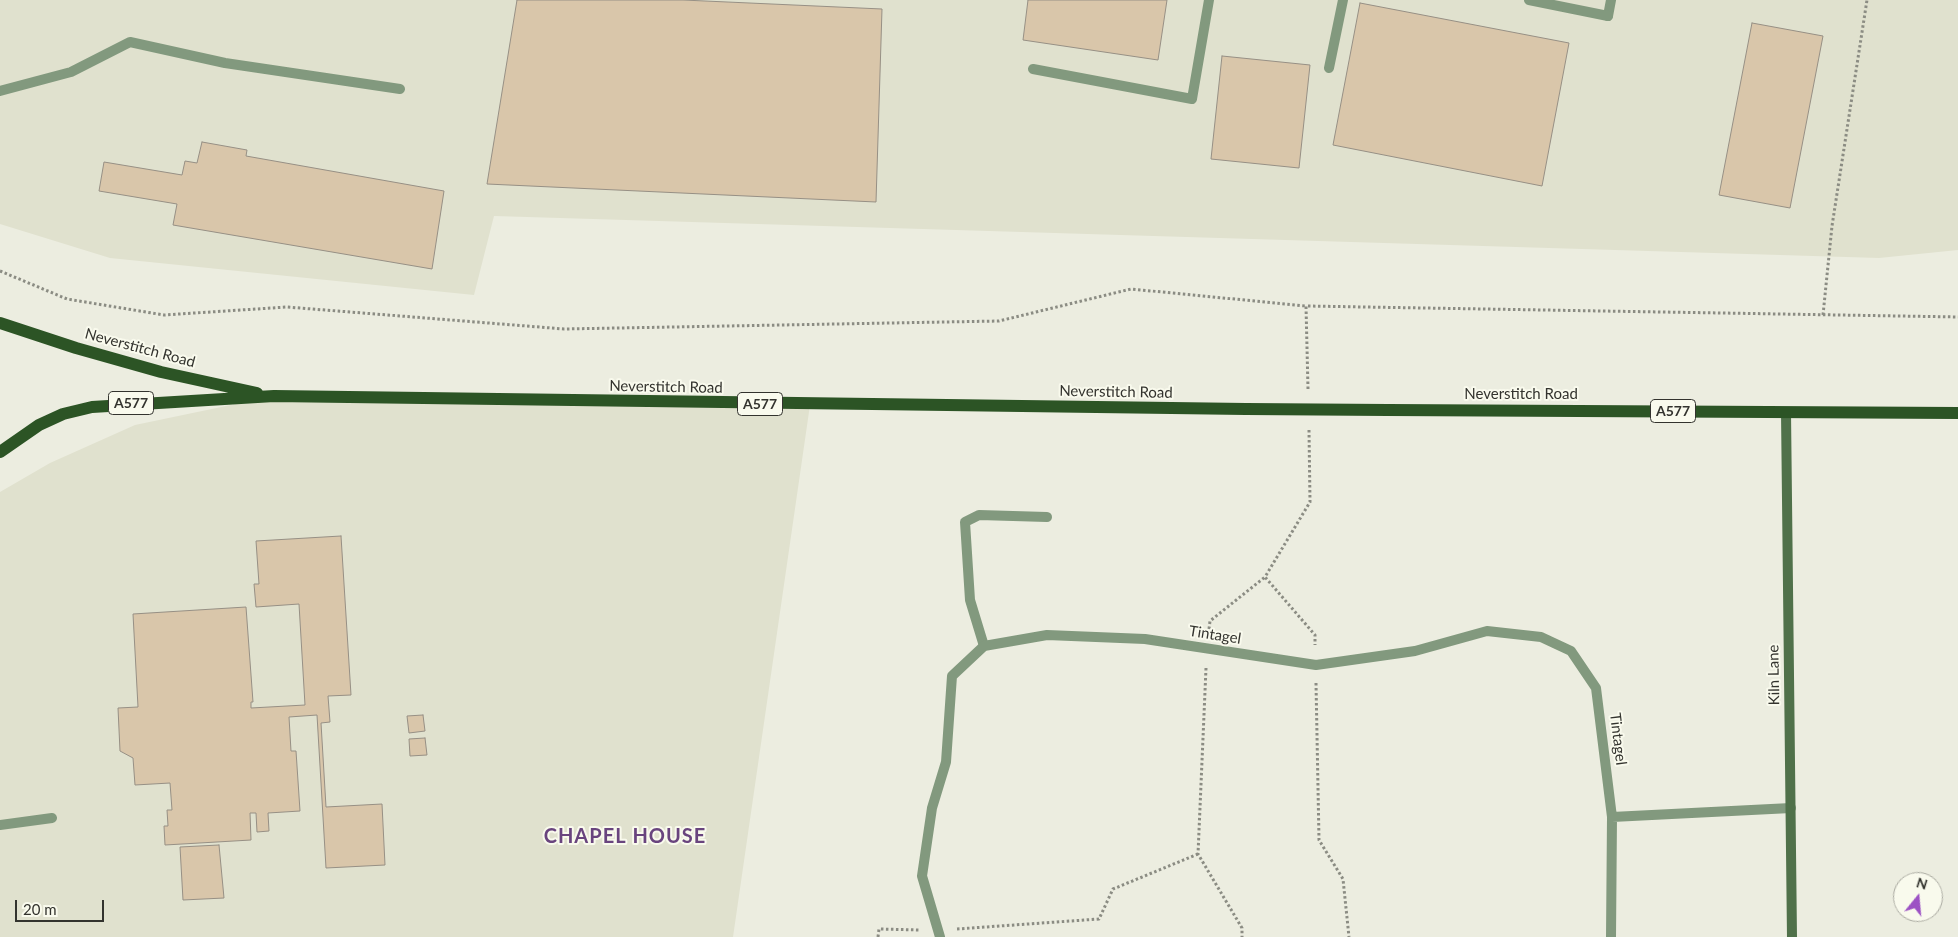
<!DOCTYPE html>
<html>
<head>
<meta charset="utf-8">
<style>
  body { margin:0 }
  #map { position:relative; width:1958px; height:937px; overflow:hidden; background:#ecede0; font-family:Lato,sans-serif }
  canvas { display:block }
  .north { position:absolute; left:1893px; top:872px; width:50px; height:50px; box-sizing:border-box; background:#f9faed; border:1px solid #aaaaa1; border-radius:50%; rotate:17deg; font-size:14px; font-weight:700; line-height:20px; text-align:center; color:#33332e }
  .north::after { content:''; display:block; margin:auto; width:18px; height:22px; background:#9c51c4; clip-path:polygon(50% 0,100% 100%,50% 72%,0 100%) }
  .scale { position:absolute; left:15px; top:900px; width:89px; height:22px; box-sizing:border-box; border:2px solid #33332e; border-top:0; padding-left:6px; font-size:15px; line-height:18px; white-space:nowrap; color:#33332e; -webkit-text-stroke:4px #f9faed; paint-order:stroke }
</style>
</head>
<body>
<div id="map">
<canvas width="1958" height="937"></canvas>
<div class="north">N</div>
<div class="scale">20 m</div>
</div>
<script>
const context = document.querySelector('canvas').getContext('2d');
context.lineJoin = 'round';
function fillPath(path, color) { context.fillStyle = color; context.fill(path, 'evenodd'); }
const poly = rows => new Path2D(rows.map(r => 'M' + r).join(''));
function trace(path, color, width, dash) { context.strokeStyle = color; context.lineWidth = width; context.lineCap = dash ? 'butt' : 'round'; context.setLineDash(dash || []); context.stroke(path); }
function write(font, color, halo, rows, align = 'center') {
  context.font = font + ' Lato,sans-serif'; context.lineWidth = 4; context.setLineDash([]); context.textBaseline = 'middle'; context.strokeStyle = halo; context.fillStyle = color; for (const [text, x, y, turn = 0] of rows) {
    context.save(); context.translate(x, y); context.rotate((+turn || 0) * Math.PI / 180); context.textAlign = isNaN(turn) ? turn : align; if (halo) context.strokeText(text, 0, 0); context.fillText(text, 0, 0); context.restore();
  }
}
const built = poly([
  [0,0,1958,0,1958,250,1879,258,494,216,474,295,110,258,0,224],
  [274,396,810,405,733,937,0,937,0,492,50,463,135,425]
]);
const building = poly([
  [517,0,683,0,882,9,876,202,487,184,517,0],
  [1028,0,1167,0,1158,60,1023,40,1028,0],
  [1360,3,1569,43,1542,186,1333,145,1360,3],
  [1752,23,1823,36,1790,208,1719,195,1752,23],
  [1222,56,1310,65,1299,168,1211,159,1222,56],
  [202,142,247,150,246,156,444,191,432,269,173,225,177,204,99,191,104,162,182,175,185,161,197,163,202,142],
  [341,536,351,695,328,696,330,722,321,723,326,807,382,804,385,865,326,868,317,715,289,717,291,751,296,751,300,811,268,813,269,831,257,832,256,813,250,813,251,840,165,845,164,826,168,826,167,810,172,810,170,783,135,785,133,758,120,751,118,708,138,707,133,614,246,607,253,702,251,702,251,708,305,705,299,604,256,607,254,584,259,584,256,541,341,536],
  [423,715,425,731,409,733,407,716,423,715],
  [425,738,427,755,410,756,409,739,425,738],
  [219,845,224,898,183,900,180,847,219,845]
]);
const path = poly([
  [0,271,67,299,164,315,287,307,564,329,999,321,1131,289,1306,306],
  [1823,315,1832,226,1867,0],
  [1308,389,1306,306,1958,317],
  [1309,430,1310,502,1265,577,1315,635,1315,645],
  [1209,629,1210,621,1265,577],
  [1206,668,1198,854,1242,928,1242,937],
  [1316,683,1319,840,1343,879,1349,937],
  [957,929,1099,919,1113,889,1198,854],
  [878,937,879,929,919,930]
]);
const lane = poly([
  [1608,16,1611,0],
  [1329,68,1343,0],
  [1033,69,1192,99,1209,0],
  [0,91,71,72,130,42,225,63,400,89],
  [984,646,970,600,965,522,979,515,1047,517],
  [0,825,52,818]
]);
const street = poly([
  [1529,0,1608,16],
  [940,937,922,876,932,808,946,762,952,676,984,646,1047,635,1145,639,1316,665,1415,651,1487,631,1541,637,1571,651,1596,688,1612,817,1791,808],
  [1611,937,1612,817]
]);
const secondary = poly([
  [1786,412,1792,937]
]);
const primary = poly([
  [0,323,76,348,161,372,257,393],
  [1388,410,1958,413],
  [0,452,39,425,63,414,92,407,274,396,1246,409]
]);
const primaryBridge = poly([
  [1246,409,1388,410]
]);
const shields = [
  [131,403,45],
  [760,404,45],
  [1673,411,45]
];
const shieldNames = [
  ["A577",131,403],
  ["A577",760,404],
  ["A577",1673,411]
];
const streetNames = [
  ["Neverstitch Road",140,348,15],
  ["Neverstitch Road",666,387,1],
  ["Neverstitch Road",1116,392,1],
  ["Neverstitch Road",1521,394],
  ["Tintagel",1215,635,9],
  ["Kiln Lane",1774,675,-91],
  ["Tintagel",1618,739,83]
];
const districtNames = [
  ["CHAPEL HOUSE",625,837]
];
fillPath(built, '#e0e1ce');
fillPath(building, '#d9c6aa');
trace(building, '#979085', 1);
trace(path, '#8b8c83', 3, [2.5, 2.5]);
trace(lane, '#82997e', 10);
trace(street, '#82997e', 10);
trace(secondary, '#50714a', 10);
trace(primary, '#2c5425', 12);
trace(primaryBridge, '#2c5425', 12);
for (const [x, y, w] of shields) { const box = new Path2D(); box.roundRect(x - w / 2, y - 11.5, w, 23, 4); context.fillStyle = '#f9faed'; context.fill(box); trace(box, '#33332e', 1); }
write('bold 14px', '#33332e', null, shieldNames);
write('15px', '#33332e', '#f9faed', streetNames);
context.letterSpacing = '1px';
write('bold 20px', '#69447e', '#f9faed', districtNames);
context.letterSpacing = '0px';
</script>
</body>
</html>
